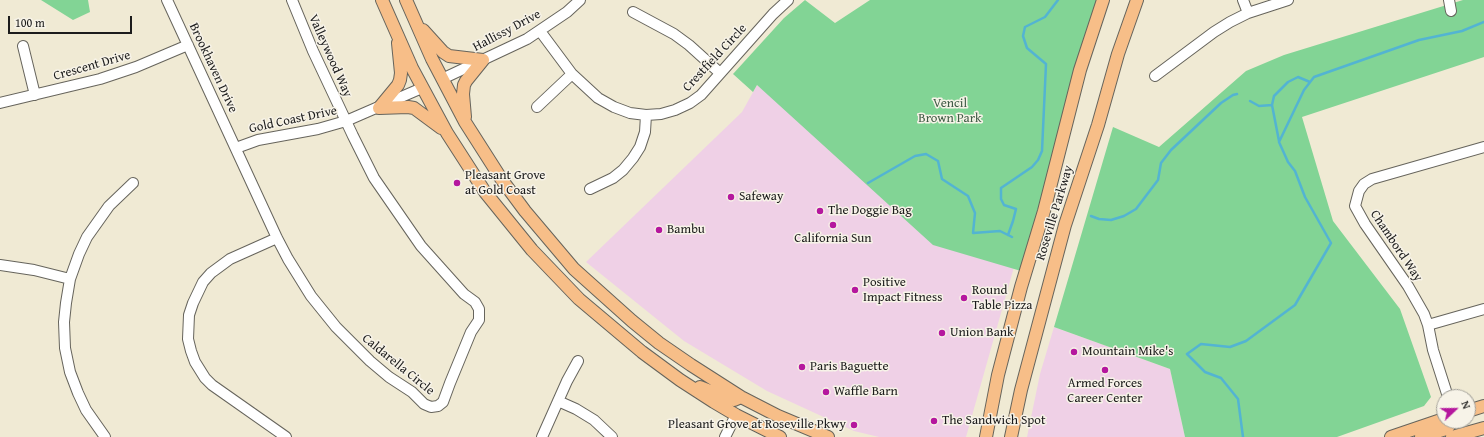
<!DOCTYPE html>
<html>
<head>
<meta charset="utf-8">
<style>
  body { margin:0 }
  #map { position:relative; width:1484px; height:437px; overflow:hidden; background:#f0ead4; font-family:"Gentium Book Plus",serif }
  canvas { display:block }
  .north { position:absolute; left:1436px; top:389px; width:40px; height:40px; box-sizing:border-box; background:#f7f3e8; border:1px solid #9f9d96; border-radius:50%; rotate:68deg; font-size:11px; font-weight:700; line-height:16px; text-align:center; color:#1c1c1c }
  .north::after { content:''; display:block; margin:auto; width:14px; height:18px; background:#b5179e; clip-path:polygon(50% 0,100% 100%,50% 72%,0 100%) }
  .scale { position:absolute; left:8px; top:16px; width:124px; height:18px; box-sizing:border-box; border:2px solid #1c1c1c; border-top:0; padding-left:5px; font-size:12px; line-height:14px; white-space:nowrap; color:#1c1c1c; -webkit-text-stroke:3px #f7f3e8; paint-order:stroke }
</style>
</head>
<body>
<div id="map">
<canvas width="1484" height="437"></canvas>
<div class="north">N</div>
<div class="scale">100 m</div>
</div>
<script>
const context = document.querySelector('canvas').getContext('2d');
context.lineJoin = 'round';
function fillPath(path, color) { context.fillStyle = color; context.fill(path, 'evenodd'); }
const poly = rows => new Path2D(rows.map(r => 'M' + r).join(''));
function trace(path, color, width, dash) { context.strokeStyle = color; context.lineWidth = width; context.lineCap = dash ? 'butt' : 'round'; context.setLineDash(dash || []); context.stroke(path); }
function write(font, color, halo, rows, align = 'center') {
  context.font = font + ' "Gentium Book Plus",serif'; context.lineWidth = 3; context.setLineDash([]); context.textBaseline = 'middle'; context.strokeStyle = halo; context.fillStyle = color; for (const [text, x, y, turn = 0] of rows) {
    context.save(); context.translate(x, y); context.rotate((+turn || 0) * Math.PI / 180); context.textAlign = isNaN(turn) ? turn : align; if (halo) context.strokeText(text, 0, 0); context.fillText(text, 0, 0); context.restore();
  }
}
const built = poly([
  [757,85,1014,267,966,437,879,437,854,431,767,391,684,341,586,262,742,112],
  [1054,327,1170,369,1185,437,1027,437,1040,374]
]);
const green = poly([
  [41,0,88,0,90,12,73,20],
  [805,0,835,23,870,0,1100,0,1082,55,1021,271,933,245,757,85,753,92,733,74,784,18],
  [1463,0,1484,0,1484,57,1302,117,1333,221,1400,309,1431,397,1424,406,1337,437,1185,437,1170,369,1054,327,1113,127,1159,147,1246,71,1284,55]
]);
const stream = poly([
  [1250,101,1259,106,1272,105],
  [1279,141,1272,105,1274,96,1288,82,1298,77,1310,82],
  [868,183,915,156,926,154,938,161,942,179,968,196,975,213,973,233,1000,231,1012,237],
  [1091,216,1099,219,1111,220,1124,216,1136,209,1158,180,1161,163,1171,150,1221,103,1233,95,1237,94],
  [1008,235,1013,221,1016,209,1004,205,1001,199,1001,188,1032,167,1038,160,1042,151,1046,64,1027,48,1023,36,1025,27,1045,17,1058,0],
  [1243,437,1238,399,1221,378,1205,372,1187,354,1201,344,1230,347,1246,341,1295,305,1331,243,1305,197,1295,171,1288,162,1279,142,1304,90,1314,77,1419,40,1462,31,1484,22]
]);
const minor = poly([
  [167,0,277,238,288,259,311,296,336,327,370,361,389,377,412,392,424,404,431,407,438,406,443,402,450,383,471,332,479,320,479,309,475,302,464,294,421,246,374,178,353,136,313,51,292,0],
  [1243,0,1248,13],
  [1449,0,1451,11],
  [633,12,674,34,689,45,720,73],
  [540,31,572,74,598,98,614,107,630,113,646,115,661,114,675,110,690,103,701,95,773,14,788,0],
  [23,46,35,95],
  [1155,76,1214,32,1230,22,1248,13,1288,0],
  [442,79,527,39,567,12,580,0],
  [0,103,100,79,136,67,188,45],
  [537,107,572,74],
  [236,148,258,140,318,129,346,121,422,88],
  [590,189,613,178,623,170,633,158,640,147,645,132,646,115],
  [277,238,230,259,211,273,203,282,193,303,189,315,188,339,191,351,195,362,205,378,212,385,286,437],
  [0,265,34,270,70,279],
  [1428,325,1484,309],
  [1448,397,1433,350,1428,325,1424,314,1408,286,1365,224,1355,206,1359,191,1364,184,1372,179,1484,147],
  [558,401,576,409,594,420,612,437],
  [105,437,86,410,78,393,70,372,65,348,64,322,66,303,70,279,79,254,87,237,109,206,133,183],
  [542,437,567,381,578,361],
  [725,437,736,415]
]);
const major = poly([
  [382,0,412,68,447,133,485,192,532,250,579,299,642,352,680,380,714,402,736,415,780,437],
  [406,0,432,59,465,122,502,180,525,211,574,269,632,321,659,343,691,365,741,397,778,416,828,437],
  [423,30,443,52,449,56,483,60],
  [379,108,398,85,400,80,401,73,398,43],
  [379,108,408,107,414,108,441,128],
  [465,117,463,94,464,85,466,81,483,60],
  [700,387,718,394,726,398,734,400,741,397],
  [1468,411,1484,406],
  [986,437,998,375,1021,287,1044,211,1080,70,1103,0],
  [1011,437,1021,390,1065,225,1098,125,1118,54,1137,0],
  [1391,437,1444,419],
  [1421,437,1446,429,1453,421],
  [1452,437,1484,428]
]);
const markers = [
  [457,183,4,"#b5179e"],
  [731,197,4,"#b5179e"],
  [820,211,4,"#b5179e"],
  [833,225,4,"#b5179e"],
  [659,230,4,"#b5179e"],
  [855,290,4,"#b5179e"],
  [964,298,4,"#b5179e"],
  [942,333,4,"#b5179e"],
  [1074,352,4,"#b5179e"],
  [802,367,4,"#b5179e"],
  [1105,370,4,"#b5179e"],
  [826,392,4,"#b5179e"],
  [934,421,4,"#b5179e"],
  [854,425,4,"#b5179e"]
];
const streetNames = [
  ["Hallissy Drive",507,31,-28],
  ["Valleywood Way",330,56,66],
  ["Crestfield Circle",715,58,-47],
  ["Crescent Drive",92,66,-16],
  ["Brookhaven Drive",213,68,65],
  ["Gold Coast Drive",293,120,-12],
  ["Roseville Parkway",1055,213,-73],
  ["Chambord Way",1396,246,56],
  ["Caldarella Circle",398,365,39]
];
const parkNames = [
  ["Vencil",950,104],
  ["Brown Park",950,119]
];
const poiNames = [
  ["Pleasant Grove",465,176],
  ["at Gold Coast",465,191],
  ["Safeway",739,197],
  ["The Doggie Bag",828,211],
  ["Bambu",667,230],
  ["California Sun",833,239,"center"],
  ["Positive",863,283],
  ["Impact Fitness",863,298],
  ["Round",972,291],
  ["Table Pizza",972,306],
  ["Union Bank",950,333],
  ["Mountain Mike's",1082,352],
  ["Paris Baguette",810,367],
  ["Armed Forces",1105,384,"center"],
  ["Career Center",1105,399,"center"],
  ["Waffle Barn",834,392],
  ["The Sandwich Spot",942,421],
  ["Pleasant Grove at Roseville Pkwy",846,425,"right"]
];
fillPath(built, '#efd0e6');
fillPath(green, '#82d495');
trace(stream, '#53b4d2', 2.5);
trace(minor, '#66645c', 12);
trace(major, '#66645c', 14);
trace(minor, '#fff', 10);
trace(major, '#f7be88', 12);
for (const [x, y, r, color] of markers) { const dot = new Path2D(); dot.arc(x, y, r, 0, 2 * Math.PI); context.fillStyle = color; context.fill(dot); trace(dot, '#f7f3e8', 1.5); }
write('13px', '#1c1c1c', '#f7f3e8', streetNames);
write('13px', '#405c46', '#f7f3e8', parkNames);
write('13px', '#1c1c1c', '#f7f3e8', poiNames, 'left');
</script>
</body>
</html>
